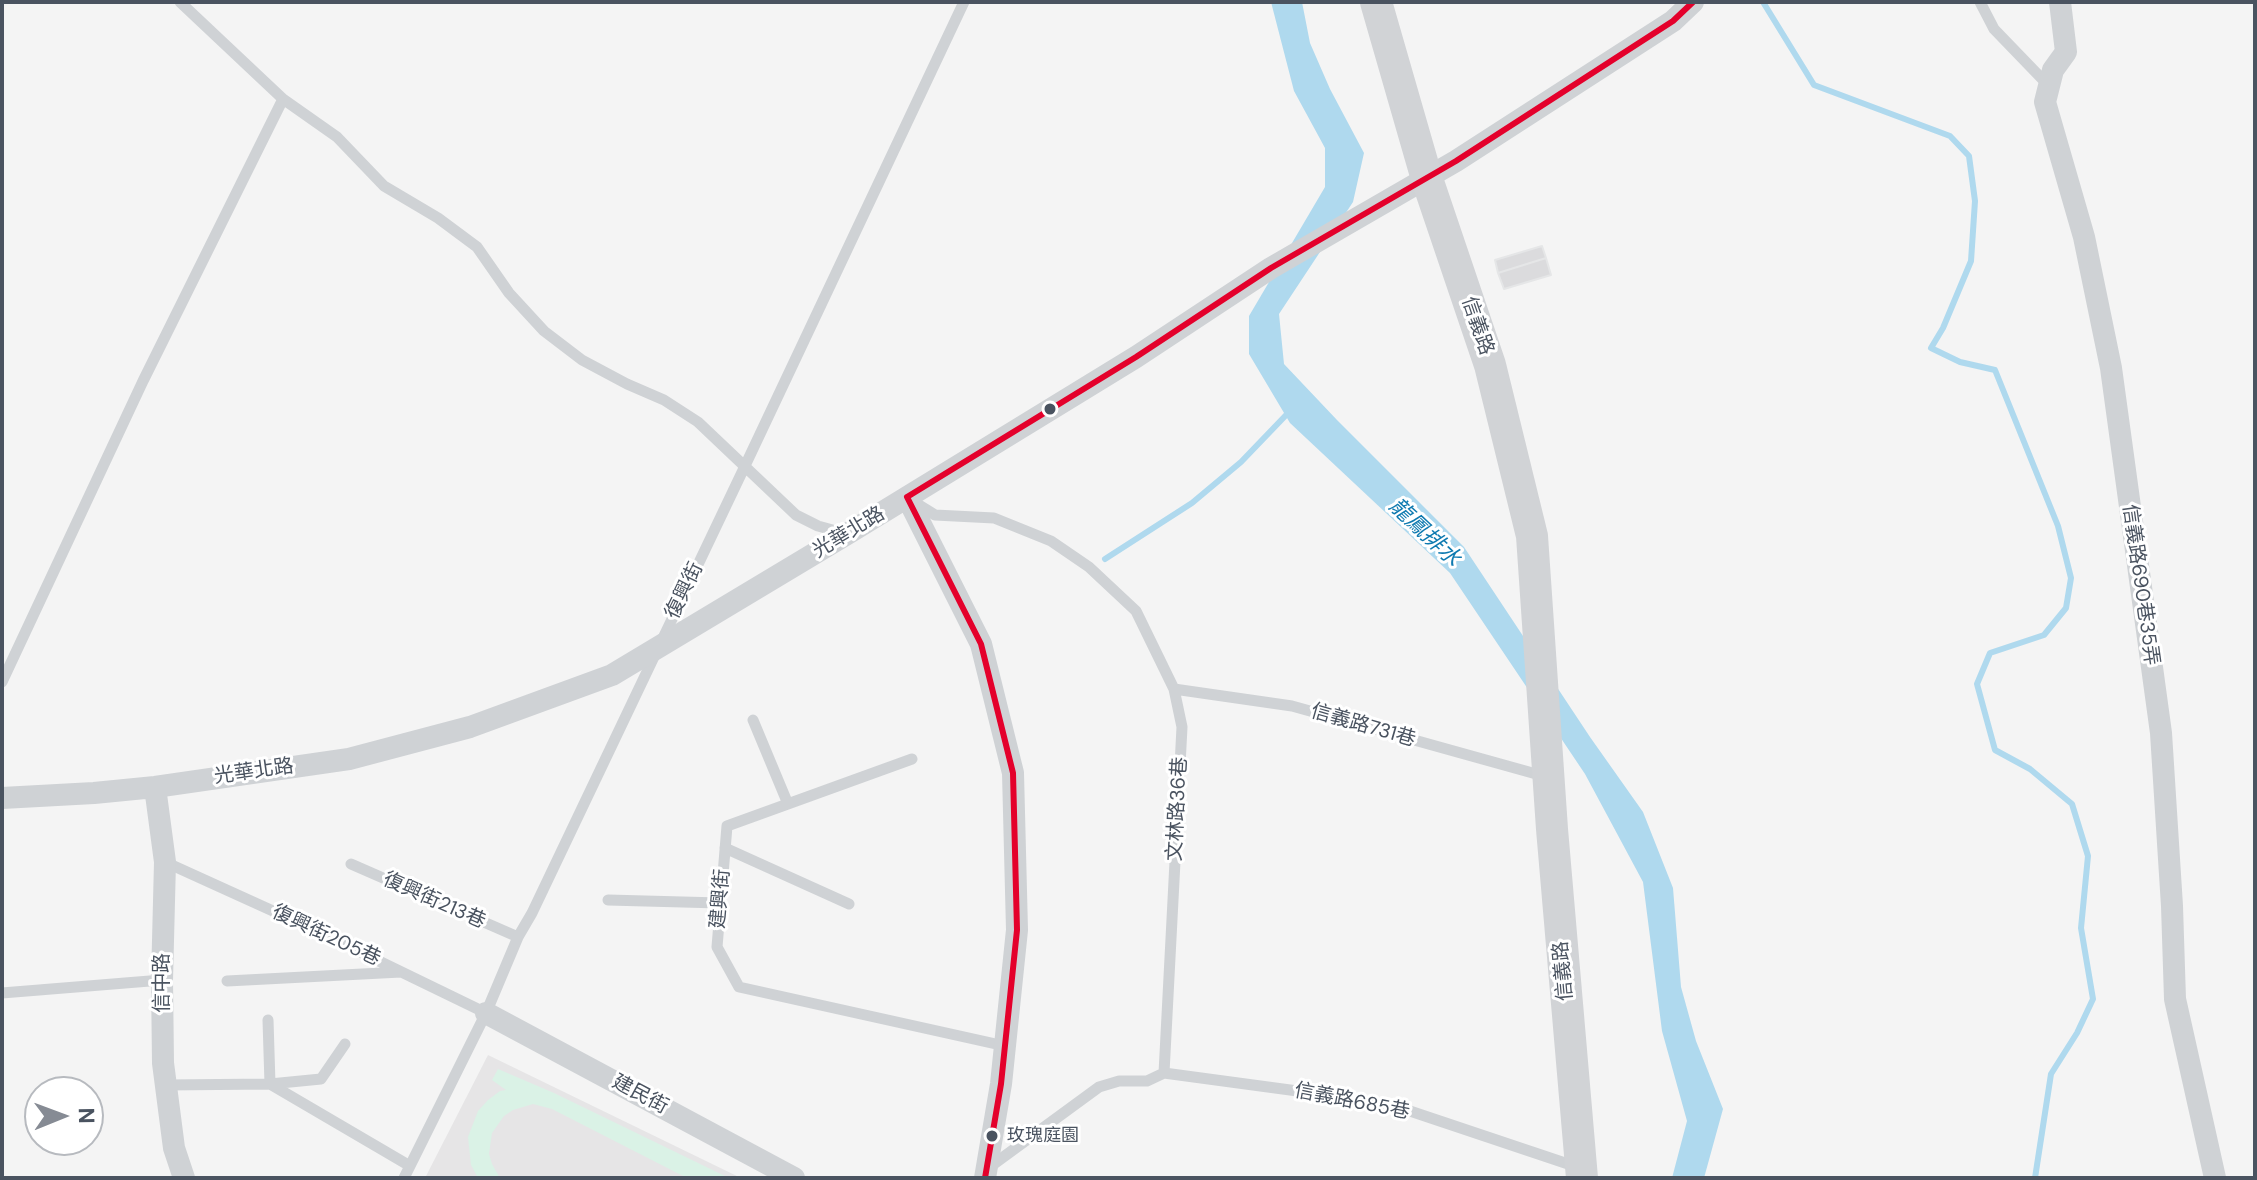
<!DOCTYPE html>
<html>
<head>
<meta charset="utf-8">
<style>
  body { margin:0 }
  #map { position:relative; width:2257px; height:1180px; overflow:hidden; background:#f4f4f4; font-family:"DM Sans",sans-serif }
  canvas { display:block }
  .frame { position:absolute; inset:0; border:4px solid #4a5360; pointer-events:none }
  .north { position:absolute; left:24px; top:1076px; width:80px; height:80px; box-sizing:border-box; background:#fff; border:2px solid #b7babf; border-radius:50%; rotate:89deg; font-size:22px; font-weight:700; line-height:32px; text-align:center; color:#4a5360 }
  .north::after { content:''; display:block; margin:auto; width:28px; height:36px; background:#868b94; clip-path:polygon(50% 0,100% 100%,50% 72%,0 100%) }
</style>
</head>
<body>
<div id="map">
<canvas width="2257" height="1180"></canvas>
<div class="frame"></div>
<div class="north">N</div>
</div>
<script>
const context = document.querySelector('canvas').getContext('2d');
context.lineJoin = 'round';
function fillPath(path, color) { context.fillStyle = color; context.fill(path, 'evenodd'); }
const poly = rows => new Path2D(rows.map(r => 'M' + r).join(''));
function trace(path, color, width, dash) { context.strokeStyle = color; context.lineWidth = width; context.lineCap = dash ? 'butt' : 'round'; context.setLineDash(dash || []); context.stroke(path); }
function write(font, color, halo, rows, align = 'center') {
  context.font = font + ' "DM Sans","Noto Sans TC",sans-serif'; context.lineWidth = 6; context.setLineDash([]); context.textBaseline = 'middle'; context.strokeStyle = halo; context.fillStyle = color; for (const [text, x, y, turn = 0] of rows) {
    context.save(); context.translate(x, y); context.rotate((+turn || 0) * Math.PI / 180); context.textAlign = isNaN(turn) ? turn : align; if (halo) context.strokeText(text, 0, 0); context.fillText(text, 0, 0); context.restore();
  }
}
const education = poly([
  [488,1055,741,1178,425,1178]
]);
const green = poly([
  [498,1069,554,1093,729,1178,687,1178,552,1109,533,1104,513,1110,504,1116,492,1133,489,1154,492,1164,500,1178,478,1178,471,1165,468,1137,478,1111,488,1100,500,1091,506,1090,492,1080]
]);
const water = poly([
  [1271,2,1302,2,1310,43,1330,89,1364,153,1353,202,1279,314,1284,364,1337,420,1464,547,1590,737,1643,812,1673,888,1681,987,1696,1041,1723,1109,1704,1178,1672,1178,1687,1121,1662,1031,1643,882,1585,774,1450,573,1290,423,1249,354,1249,316,1325,187,1325,148,1294,91]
]);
const stream = poly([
  [1763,2,1814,85,1950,136,1969,156,1975,201,1971,261,1943,328,1931,348,1960,362,1995,370,2058,526,2071,578,2066,608,2044,635,1990,653,1977,684,1995,750,2030,769,2072,804,2088,856,2081,928,2093,999,2077,1033,2051,1074,2035,1178],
  [1105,559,1192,503,1241,462,1289,412]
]);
const building = poly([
  [1542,246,1546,258,1498,273,1495,260,1542,246],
  [1546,258,1551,275,1504,289,1498,273,1546,258]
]);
const lane = poly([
  [180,2,283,99,337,137,384,186,438,218,477,247,509,293,544,331,582,360,627,384,664,400,698,422,796,515,818,526,847,534],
  [1980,2,1994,29,2049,86],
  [914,502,935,515,994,518,1051,541,1089,567,1136,611,1174,689,1182,727,1164,1073,1147,1081,1119,1081,1099,1087,987,1169],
  [2,682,143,381,283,99],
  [1174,689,1292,706,1547,777],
  [753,720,788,804],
  [912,759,727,826,717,947,739,987,1005,1046],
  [725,848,849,904],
  [165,862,317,931,486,1013],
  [351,864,518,937],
  [608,900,720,903],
  [227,981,401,972],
  [2,993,162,980],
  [268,1020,270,1084,321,1079,345,1044],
  [1164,1073,1342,1097,1398,1107,1577,1167],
  [166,1085,270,1084,410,1166],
  [404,1178,486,1013,518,937,532,913,744,468,964,2]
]);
const street = poly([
  [2060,2,2066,52,2053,70,2045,102,2084,237,2111,368,2161,733,2172,906,2175,999,2215,1178],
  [907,497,981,644,1013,773,1017,930,1001,1084,985,1178],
  [155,787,165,862,162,980,163,1063,174,1148,184,1178],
  [2,798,94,793,155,787,349,759,470,727,612,675,847,534,1136,357,1271,268,1456,161,1673,21,1693,2],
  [486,1013,794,1178]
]);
const secondary = poly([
  [1376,2,1427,179,1490,365,1532,536,1552,829,1582,1178]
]);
const bus1 = poly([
  [907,497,1136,357,1271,268,1456,161,1673,21,1693,2],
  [907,497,981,644,1013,773,1017,930,1001,1084,985,1178]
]);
const markers = [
  [1050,409,7,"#4a5360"],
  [992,1136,7,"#4a5360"]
];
const busNames = [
  ["玫瑰庭園",1007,1136]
];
const streetNames = [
  ["信義路",1477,326,71],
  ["光華北路",849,533,-31],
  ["信義路690巷35弄",2140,585,82],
  ["復興街",685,591,-64],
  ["信義路731巷",1363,726,16],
  ["光華北路",254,772,-8],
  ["文林路36巷",1178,809,-87],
  ["建興街",721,899,-85],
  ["復興街213巷",434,901,24],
  ["復興街205巷",326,936,25],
  ["信義路",1564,971,-95],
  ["信中路",163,983,-90],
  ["建民街",640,1095,28],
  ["信義路685巷",1352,1102,11]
];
const waterNames = [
  ["龍鳳排水",1424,533,43]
];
fillPath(education, '#e6e5e6');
fillPath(green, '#daf2e6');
fillPath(water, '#afd9ee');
trace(stream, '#afd9ee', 6);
fillPath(building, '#dbdbdd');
trace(building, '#e5e6e7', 2);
trace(lane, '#cfd2d5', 11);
trace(street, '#cfd2d5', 22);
trace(secondary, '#d1d3d6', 32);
trace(bus1, '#e4002b', 6);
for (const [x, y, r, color] of markers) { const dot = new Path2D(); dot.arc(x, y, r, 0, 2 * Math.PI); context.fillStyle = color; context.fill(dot); trace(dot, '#fff', 3); }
write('18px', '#4a5360', '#fff', busNames, 'left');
write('20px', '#4a5360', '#fff', streetNames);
write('italic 22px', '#0e7ab0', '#fff', waterNames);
</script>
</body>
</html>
